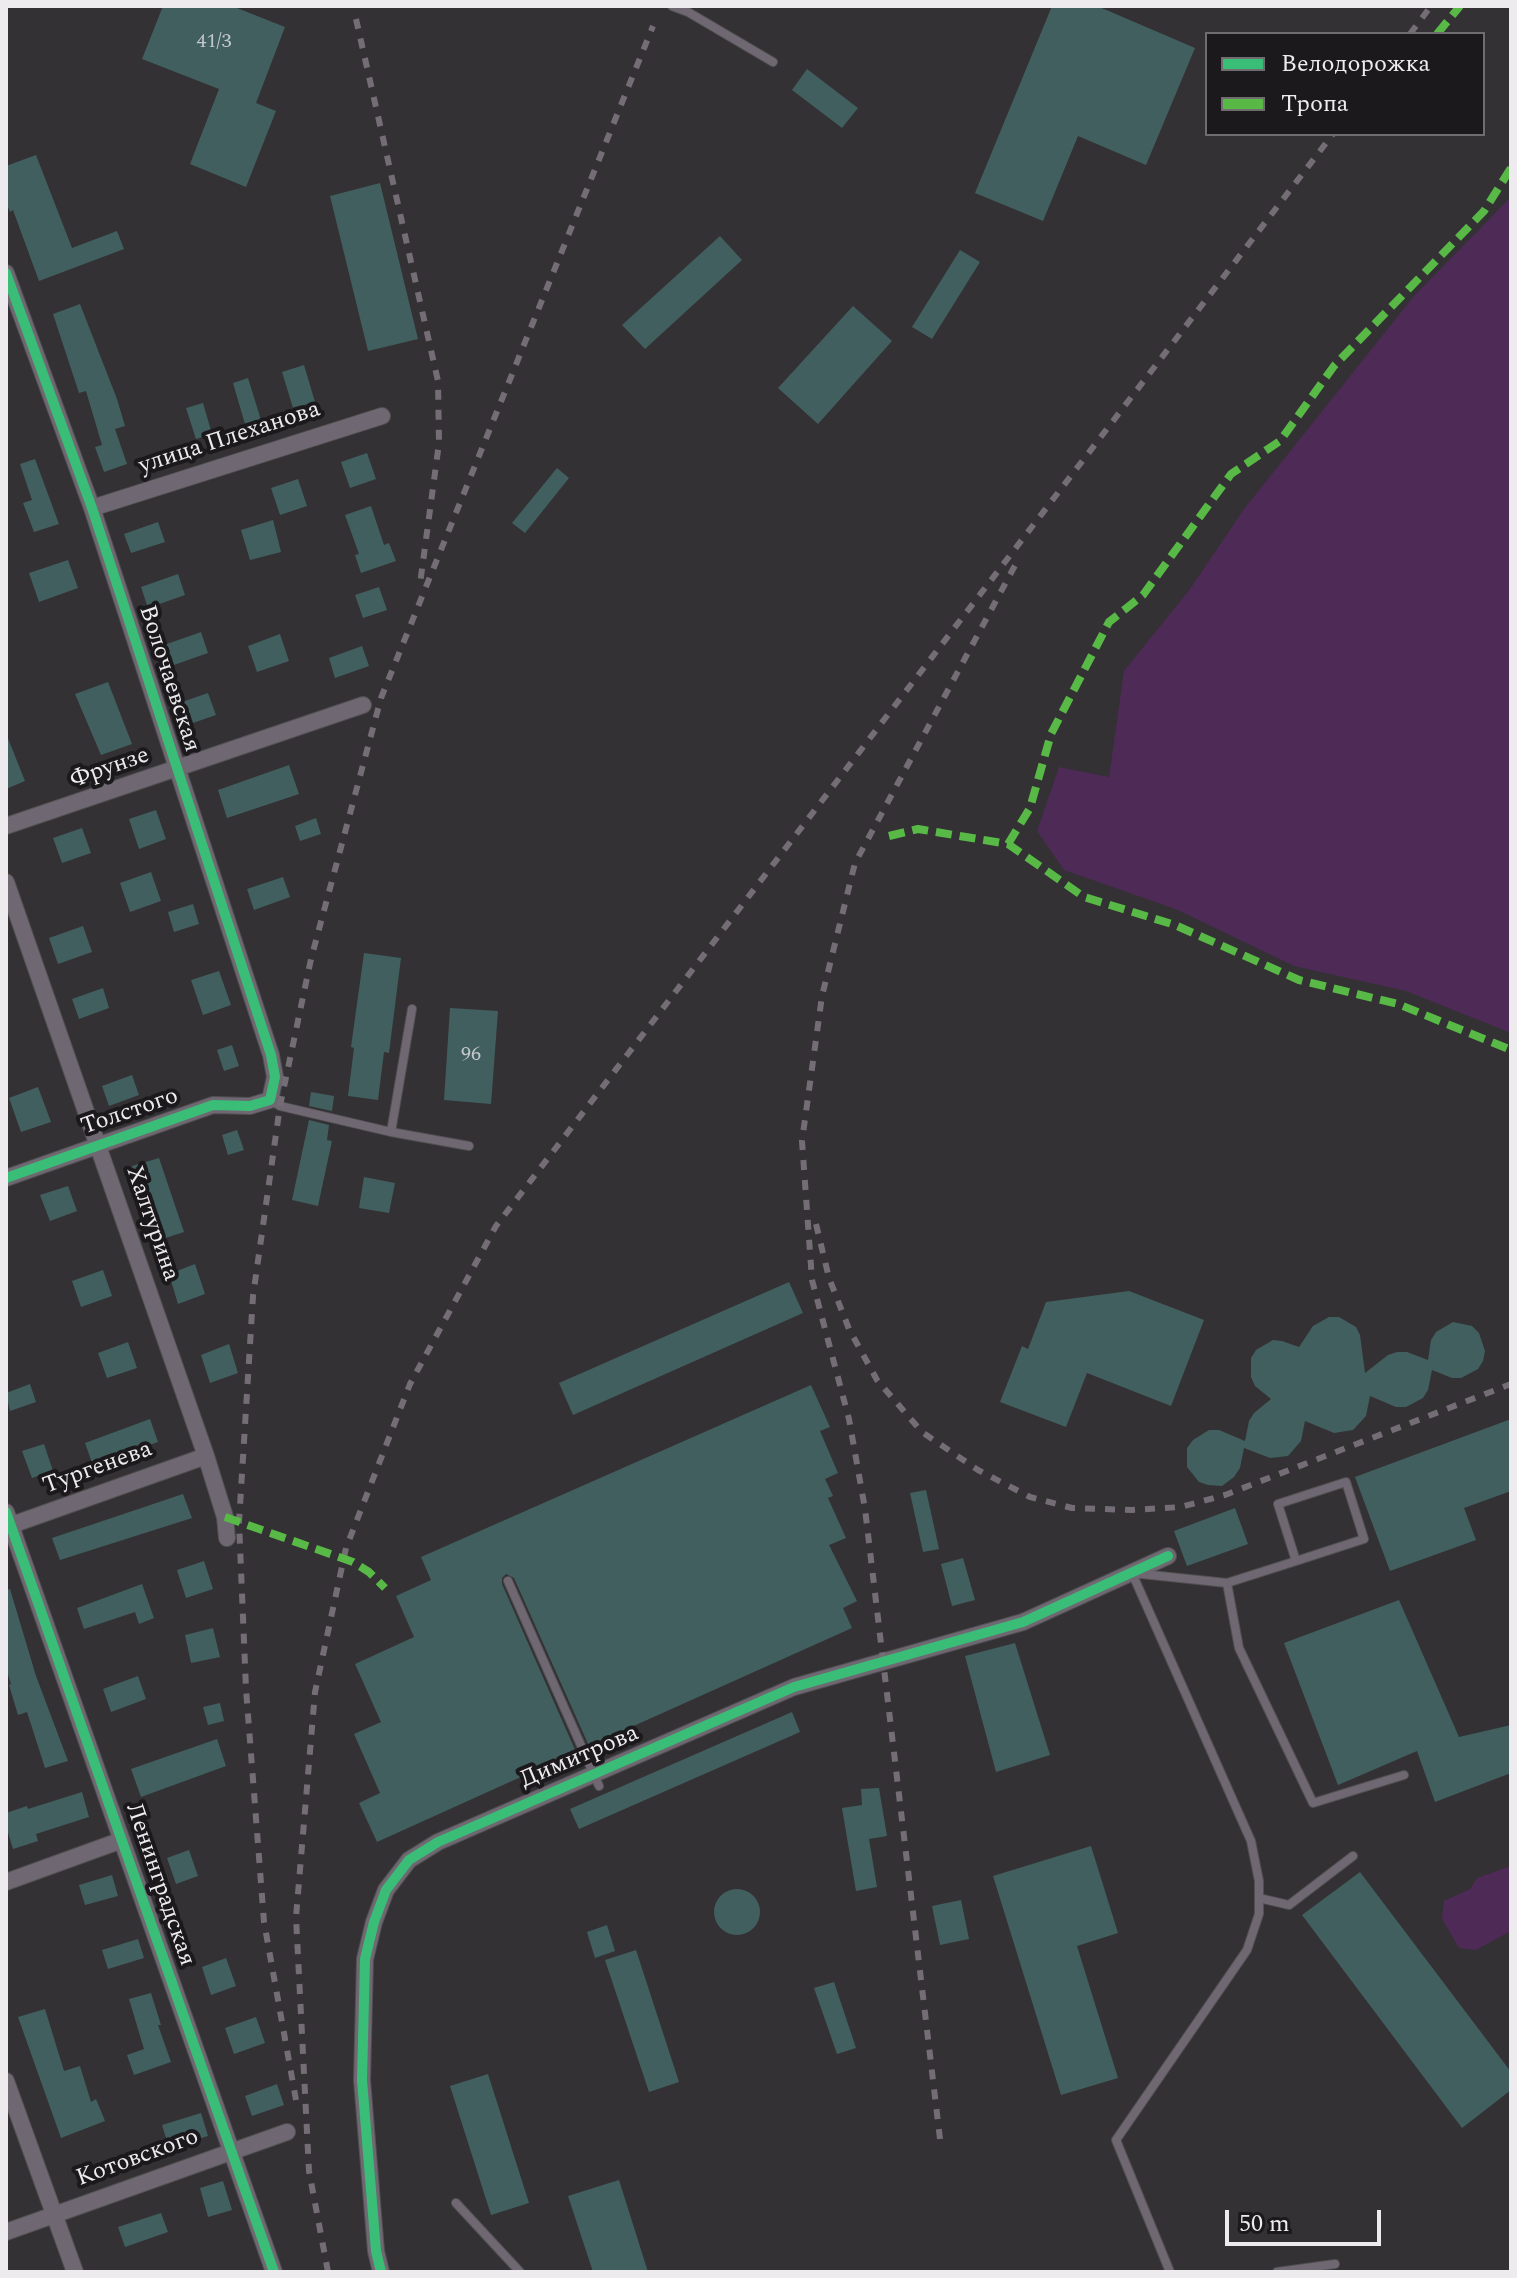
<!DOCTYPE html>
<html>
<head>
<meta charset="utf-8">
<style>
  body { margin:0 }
  #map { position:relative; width:1517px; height:2278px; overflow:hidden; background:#333134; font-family:Spectral,serif }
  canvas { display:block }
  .frame { position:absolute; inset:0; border:8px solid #eeebee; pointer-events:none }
  .legend { position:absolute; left:1205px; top:32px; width:280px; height:104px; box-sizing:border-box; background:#1b191b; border:2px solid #6f6d6f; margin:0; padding:10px 14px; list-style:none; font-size:24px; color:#eeebee }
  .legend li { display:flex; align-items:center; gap:16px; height:40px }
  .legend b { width:40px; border:2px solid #6f6d6f }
  .scale { position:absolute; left:1225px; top:2210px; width:156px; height:36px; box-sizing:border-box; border:4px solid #eeebee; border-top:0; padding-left:10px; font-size:24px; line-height:28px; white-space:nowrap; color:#eeebee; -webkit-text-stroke:6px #1b191b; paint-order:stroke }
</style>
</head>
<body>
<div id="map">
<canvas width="1517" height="2278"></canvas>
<div class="frame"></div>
<ul class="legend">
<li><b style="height:10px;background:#3abd76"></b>Велодорожка</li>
<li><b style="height:10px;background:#58b947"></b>Тропа</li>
</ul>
<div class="scale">50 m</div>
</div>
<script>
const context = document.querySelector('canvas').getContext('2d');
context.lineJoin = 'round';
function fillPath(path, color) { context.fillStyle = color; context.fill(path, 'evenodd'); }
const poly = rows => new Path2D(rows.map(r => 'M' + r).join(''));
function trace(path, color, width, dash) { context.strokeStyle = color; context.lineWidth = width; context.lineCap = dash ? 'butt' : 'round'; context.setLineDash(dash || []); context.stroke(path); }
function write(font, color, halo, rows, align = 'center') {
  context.font = font + ' Spectral,serif'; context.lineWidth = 8; context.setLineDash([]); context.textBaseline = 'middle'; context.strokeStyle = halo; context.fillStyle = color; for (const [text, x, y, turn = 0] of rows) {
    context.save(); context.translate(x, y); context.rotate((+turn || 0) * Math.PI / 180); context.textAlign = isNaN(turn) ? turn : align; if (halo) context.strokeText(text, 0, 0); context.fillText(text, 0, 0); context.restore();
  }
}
const green = poly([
  [1511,197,1511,1033,1406,991,1294,966,1178,910,1064,870,1037,831,1059,767,1109,777,1124,671,1190,589,1244,509,1414,296],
  [1511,1866,1511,1931,1476,1950,1459,1948,1442,1919,1444,1901,1470,1889,1477,1878]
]);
const building = poly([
  [163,6,232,6,285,27,256,103,276,111,246,187,190,164,219,89,142,59],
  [1052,6,1097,6,1195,48,1146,165,1078,136,1043,221,975,193],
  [807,69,858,108,842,128,792,90],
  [36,155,72,248,117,231,124,249,39,281,13,210,10,212,6,202,6,166],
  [380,183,418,339,368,351,330,196],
  [720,236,742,260,645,349,622,325],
  [960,250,980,262,932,339,912,327],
  [80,304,117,399,125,426,115,429,127,464,104,472,95,447,102,445,86,391,79,393,53,314],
  [853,306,892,341,818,424,778,388],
  [304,365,315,402,293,408,282,372],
  [248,378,261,420,245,424,233,383],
  [203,403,212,434,196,439,186,408],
  [367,453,376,479,350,488,341,462],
  [35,459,59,524,34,532,23,503,32,500,20,464],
  [557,468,569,478,525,533,512,523],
  [298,479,307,506,280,515,271,488],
  [371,506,384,545,389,543,396,561,361,573,355,555,359,554,345,515],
  [273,520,281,552,250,560,241,530],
  [158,522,165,542,131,553,124,534],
  [68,560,78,588,39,602,29,573],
  [178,574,185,595,148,608,141,587],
  [379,587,387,610,363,618,355,595],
  [201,632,208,653,171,666,164,645],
  [280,634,289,661,257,672,248,646],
  [362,646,369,666,335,678,329,658],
  [108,682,132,744,101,755,75,694],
  [208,693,216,715,190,724,182,702],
  [7,736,25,781,6,789,6,737],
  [289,765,299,794,227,818,218,790],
  [156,810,166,839,139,849,129,819],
  [316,818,321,834,300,841,295,826],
  [82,828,91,853,62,863,53,838],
  [151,872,161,901,130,912,120,883],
  [283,877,290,897,254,910,247,889],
  [193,904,199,924,174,932,168,912],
  [83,926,92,952,58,964,49,938],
  [364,953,401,958,389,1053,384,1052,378,1100,348,1096,354,1048,351,1047],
  [219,971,231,1005,203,1015,191,980],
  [103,988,109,1008,79,1019,72,999],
  [450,1008,498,1011,491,1104,444,1100],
  [232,1045,239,1066,224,1071,217,1050],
  [132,1075,139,1095,109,1106,102,1086],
  [38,1087,51,1122,21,1132,9,1098],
  [311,1092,334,1096,332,1111,309,1106],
  [309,1120,329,1125,327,1140,332,1141,318,1206,292,1200],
  [237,1130,244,1150,228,1155,222,1135],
  [159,1158,184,1232,156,1241,132,1166],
  [364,1177,395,1183,389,1213,359,1208],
  [68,1186,77,1211,50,1221,40,1195],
  [195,1264,205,1294,178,1304,169,1274],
  [103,1270,112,1296,81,1307,72,1281],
  [789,1282,803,1313,573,1415,559,1383],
  [1129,1291,1204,1320,1171,1406,1087,1373,1066,1427,1000,1402,1022,1346,1028,1349,1046,1302],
  [1329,1317,1339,1317,1356,1327,1360,1335,1365,1373,1388,1355,1397,1352,1407,1352,1428,1360,1431,1340,1436,1332,1453,1322,1472,1326,1479,1333,1485,1351,1483,1361,1478,1369,1461,1378,1452,1378,1432,1370,1428,1390,1423,1398,1406,1407,1396,1407,1370,1396,1366,1416,1353,1430,1334,1433,1305,1421,1301,1441,1288,1456,1270,1458,1244,1448,1240,1468,1234,1477,1222,1486,1208,1485,1199,1482,1187,1467,1187,1448,1193,1440,1209,1430,1219,1430,1245,1441,1249,1421,1254,1413,1271,1399,1255,1386,1251,1377,1251,1358,1256,1350,1273,1340,1282,1341,1299,1347,1313,1326],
  [128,1342,137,1368,107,1378,98,1353],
  [229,1344,238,1373,210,1383,201,1355],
  [30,1384,36,1402,10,1411,6,1393],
  [811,1385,830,1427,820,1431,838,1473,825,1479,833,1496,828,1498,846,1538,829,1545,857,1601,843,1608,852,1628,589,1746,514,1578,506,1574,502,1578,502,1584,576,1752,377,1842,359,1803,380,1793,354,1734,381,1722,355,1664,414,1637,396,1596,431,1580,421,1557],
  [150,1419,158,1442,115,1457,116,1460,94,1468,85,1443],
  [1511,1419,1511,1491,1464,1508,1476,1540,1390,1571,1355,1477],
  [44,1444,53,1471,32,1478,22,1451],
  [926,1490,939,1549,923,1552,910,1493],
  [183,1494,192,1518,60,1560,52,1538],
  [1235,1508,1248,1544,1187,1566,1174,1531],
  [963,1558,975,1600,952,1606,941,1564],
  [204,1561,213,1589,186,1598,177,1570],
  [142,1584,154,1618,139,1624,135,1612,84,1629,77,1608],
  [10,1589,36,1676,68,1761,45,1768,27,1712,18,1715,9,1685,11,1684,6,1668,6,1590],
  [1399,1600,1459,1737,1511,1725,1511,1773,1435,1802,1417,1751,1338,1785,1284,1643],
  [213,1628,220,1657,191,1663,185,1635],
  [1015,1643,1050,1755,996,1772,965,1656],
  [138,1676,146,1699,111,1712,103,1689],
  [220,1703,224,1721,208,1725,203,1707],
  [792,1712,800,1732,579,1829,570,1809],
  [217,1739,226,1766,141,1797,131,1769],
  [879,1788,887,1836,869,1839,877,1887,856,1891,842,1808,862,1805,861,1789],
  [82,1792,89,1817,36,1834,38,1841,13,1849,6,1826,6,1813,27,1806,28,1809],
  [1091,1846,1118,1933,1077,1946,1118,2078,1061,2095,993,1876],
  [189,1850,198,1876,176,1884,167,1858],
  [1360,1872,1511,2072,1511,2090,1462,2128,1302,1915],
  [112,1875,118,1896,85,1905,79,1885],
  '714 1912a23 23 0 1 1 46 0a23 23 0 1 1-46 0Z',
  [961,1900,969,1939,940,1945,932,1906],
  [607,1925,615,1951,595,1958,587,1932],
  [138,1939,144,1958,108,1969,102,1950],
  [636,1950,679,2082,649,2092,605,1960],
  [226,1958,236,1986,211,1995,202,1967],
  [834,1982,856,2048,837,2054,814,1988],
  [151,1993,161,2025,158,2025,171,2062,134,2075,127,2055,144,2049,129,1999],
  [45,2009,64,2071,80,2066,91,2102,96,2099,105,2121,61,2138,18,2017],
  [256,2017,265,2043,234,2054,225,2028],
  [488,2074,529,2203,491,2215,450,2086],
  [277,2084,284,2105,252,2116,245,2096],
  [201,2113,208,2136,169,2148,162,2125],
  [619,2180,648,2272,593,2272,568,2196],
  [223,2181,232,2210,208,2217,200,2188],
  [161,2213,168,2232,125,2247,118,2227]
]);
const lane = poly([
  [672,6,688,12,773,62],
  [270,1100,280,1106,391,1132,469,1146],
  [391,1132,412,1009],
  [508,1581,599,1786],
  [1227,1583,1239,1648,1313,1803,1404,1775],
  [1259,1898,1289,1905,1353,1856],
  [456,2203,520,2272],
  [1170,2272,1116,2140,1247,1950,1259,1914,1259,1881,1251,1841,1132,1573,1227,1583,1296,1561,1364,1539,1346,1482,1278,1504,1296,1561],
  [1277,2272,1335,2264]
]);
const street = poly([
  [6,273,92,508,271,1055,275,1077,270,1100,250,1106,213,1105,6,1178],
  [92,508,382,416],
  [6,826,363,705],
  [6,882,206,1456,225,1517,227,1538],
  [6,1512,274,2272],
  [6,1527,206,1456],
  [6,1882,122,1840],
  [6,2081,75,2272],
  [6,2232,287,2132],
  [381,2272,376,2251,362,2080,365,1959,374,1922,386,1890,409,1860,438,1842,794,1687,1023,1622,1168,1556]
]);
const rail = poly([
  [356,19,438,381,439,443,420,584],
  [1410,34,1431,6],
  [816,1224,829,1278,849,1329,877,1380,922,1432,978,1470,1030,1497,1072,1508,1132,1510,1181,1507,1225,1495,1511,1384],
  [296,2100,264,1922,246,1689,239,1522,253,1296,280,1106,311,959,381,698,653,26],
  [940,2139,865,1509,849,1419,812,1280,802,1141,822,996,855,863,1019,558],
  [328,2272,309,2171,296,1917,315,1692,346,1548,410,1384,496,1226,1333,134]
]);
const quiet = poly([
  [1437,34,1460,6],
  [889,836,918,829,1008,844,1084,897,1175,925,1299,980,1398,1004,1511,1050],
  [1008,844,1030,808,1051,734,1109,622,1143,595,1231,474,1280,441,1334,366,1484,211,1511,168],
  [225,1517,353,1562,369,1572,385,1588]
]);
const cycleway = poly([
  [6,273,92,508,271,1055,275,1077,270,1100,250,1106,213,1105,6,1178],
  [6,1512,274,2272],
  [381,2272,376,2251,362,2080,365,1959,374,1922,386,1890,409,1860,438,1842,794,1687,1023,1622,1168,1556]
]);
const numberNames = [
  ["41/3",214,43],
  ["96",471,1056]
];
const streetNames = [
  ["улица Плеханова",230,439,-18],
  ["Волочаевская",168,679,72],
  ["Фрунзе",110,769,-19],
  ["Толстого",130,1113,-19],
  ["Халтурина",151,1224,71],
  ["Тургенева",98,1469,-20],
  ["Димитрова",580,1758,-23],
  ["Ленинградская",159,1885,71],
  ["Котовского",138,2159,-20]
];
fillPath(green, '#4e2a57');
fillPath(building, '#425f5f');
trace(lane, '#515051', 10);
trace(street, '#515051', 18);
trace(lane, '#6f6772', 8);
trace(street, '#6f6772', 16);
trace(rail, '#746d75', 6, [10, 10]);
trace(quiet, '#58b947', 8, [16, 8]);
trace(cycleway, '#3abd76', 10);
write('20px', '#c3c8ca', null, numberNames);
write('24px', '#eeebee', '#1b191b', streetNames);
</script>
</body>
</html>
